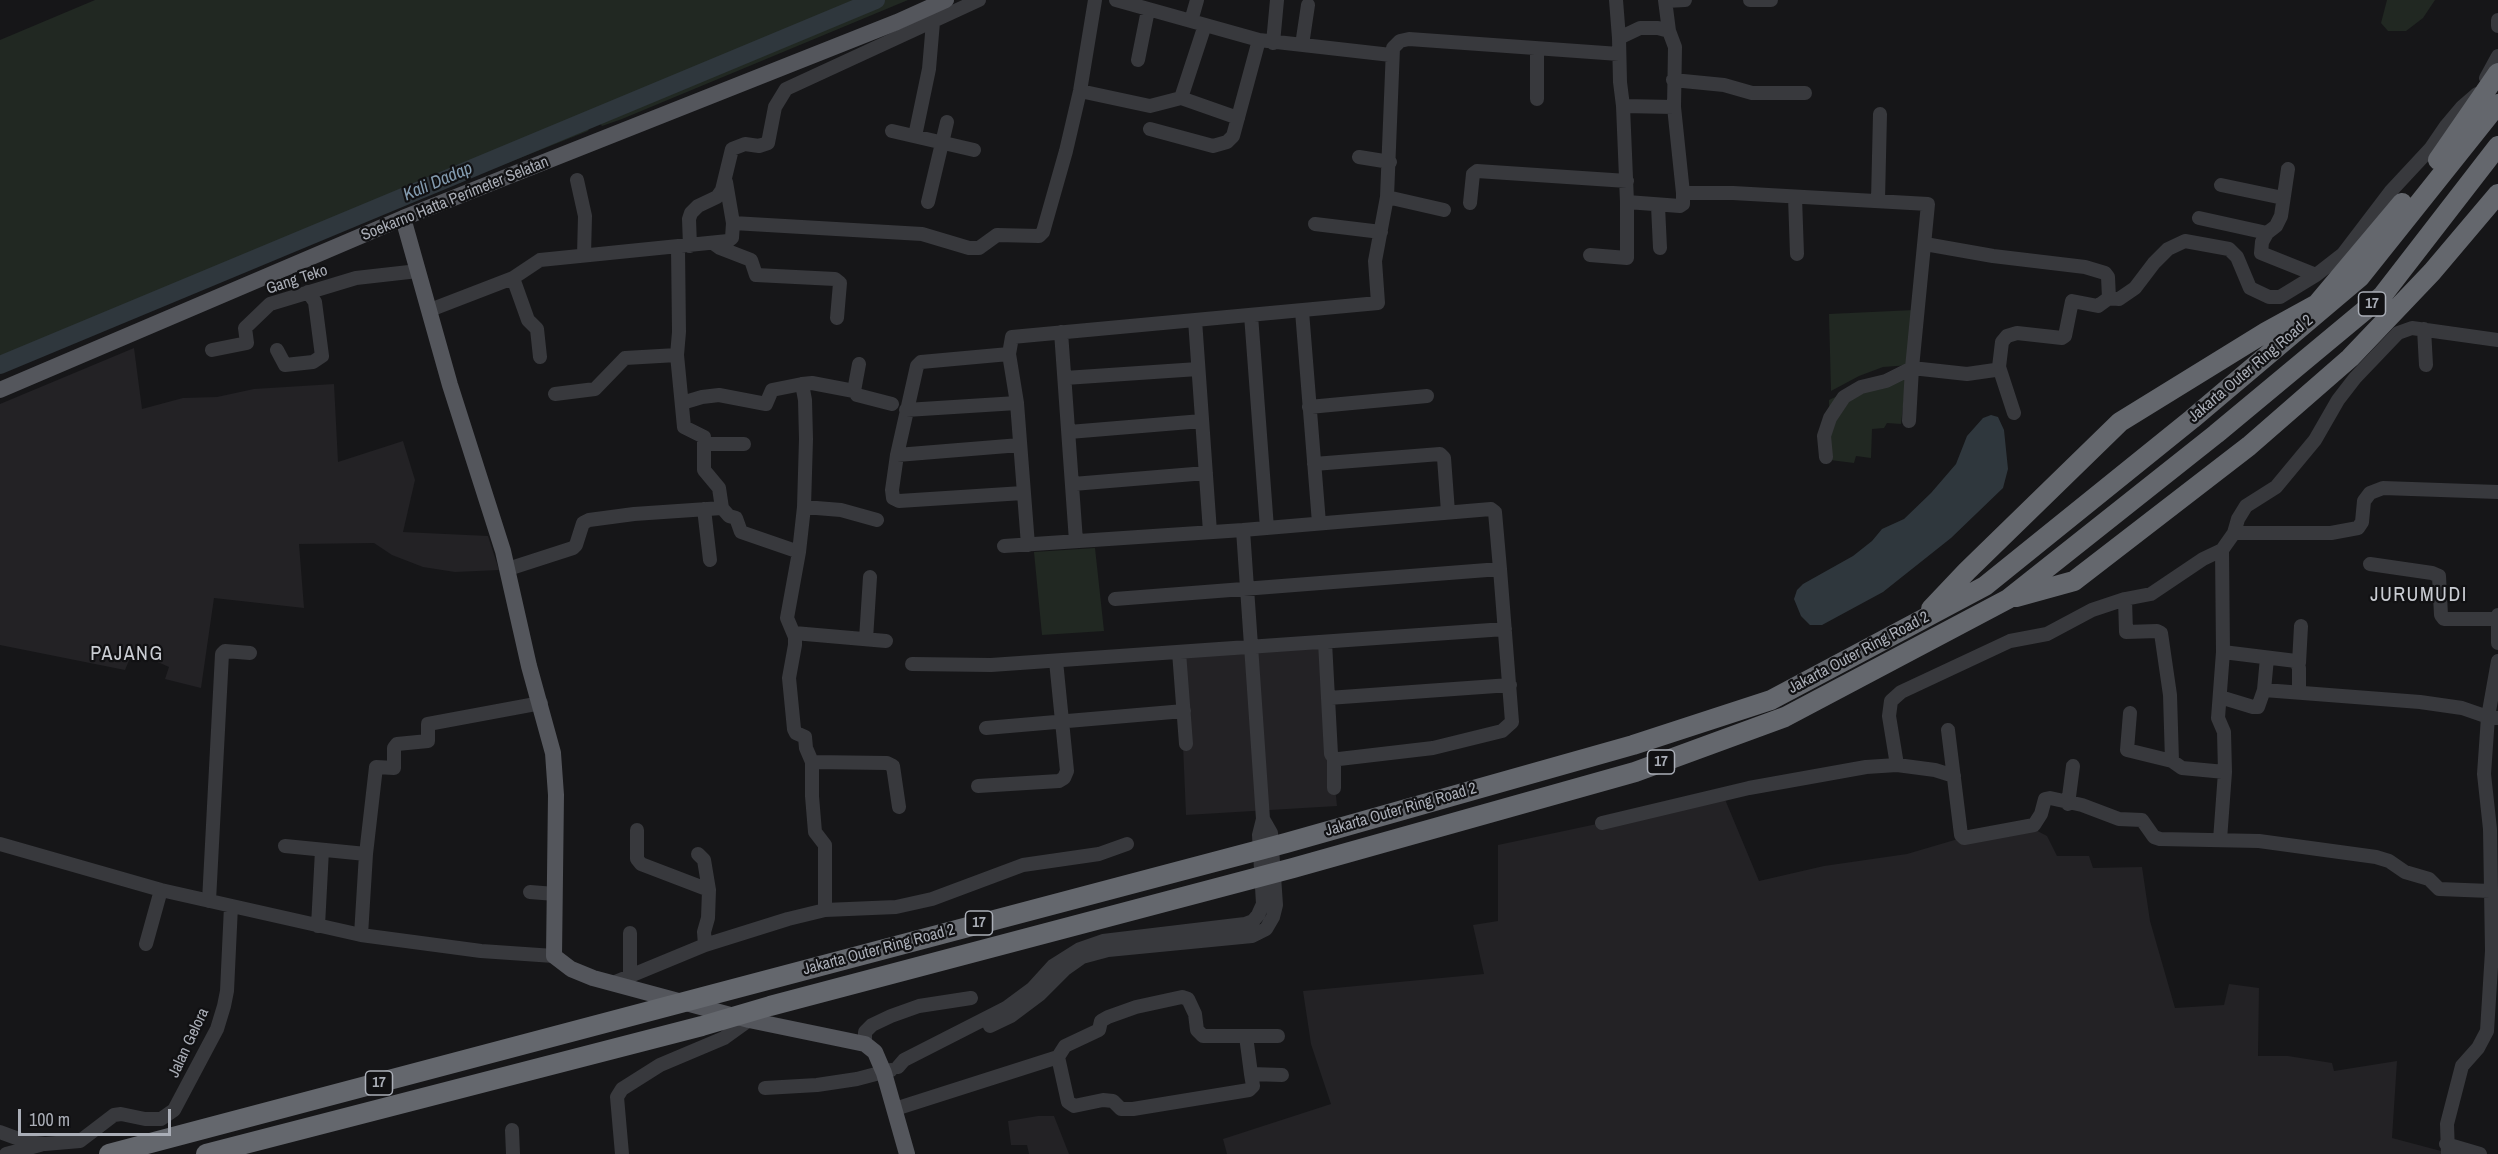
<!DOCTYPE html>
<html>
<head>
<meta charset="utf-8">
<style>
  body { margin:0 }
  #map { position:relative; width:2498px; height:1154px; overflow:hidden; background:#161618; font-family:"Archivo Narrow",sans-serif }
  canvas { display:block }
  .scale { position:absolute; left:18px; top:1109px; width:153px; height:27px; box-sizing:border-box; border:3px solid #aaaeb7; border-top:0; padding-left:8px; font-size:18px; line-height:21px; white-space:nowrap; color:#aaaeb7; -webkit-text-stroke:4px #111113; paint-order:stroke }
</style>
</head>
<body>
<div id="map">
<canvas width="2498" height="1154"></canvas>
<div class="scale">100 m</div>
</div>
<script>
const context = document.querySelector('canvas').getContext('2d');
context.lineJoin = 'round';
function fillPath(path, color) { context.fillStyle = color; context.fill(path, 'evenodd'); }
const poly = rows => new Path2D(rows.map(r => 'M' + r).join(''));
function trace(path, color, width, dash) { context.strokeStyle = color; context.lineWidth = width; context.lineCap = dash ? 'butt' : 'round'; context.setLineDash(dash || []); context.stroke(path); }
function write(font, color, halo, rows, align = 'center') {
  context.font = font + ' "Archivo Narrow",sans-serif'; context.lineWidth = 4.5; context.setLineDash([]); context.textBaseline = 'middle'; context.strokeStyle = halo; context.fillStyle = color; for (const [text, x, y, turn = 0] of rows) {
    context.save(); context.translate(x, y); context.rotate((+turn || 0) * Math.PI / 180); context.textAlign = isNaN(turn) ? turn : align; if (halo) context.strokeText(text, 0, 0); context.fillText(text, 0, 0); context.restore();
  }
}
const built = poly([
  [134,348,142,409,183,398,217,397,254,389,334,384,338,462,403,441,415,480,403,532,488,536,499,570,455,572,423,567,392,555,374,543,299,544,304,608,214,598,201,688,165,679,169,667,133,651,125,670,0,645,0,404],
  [1320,641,1337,806,1186,815,1179,652],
  [1724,797,1759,881,1824,866,1907,854,1975,834,2028,826,2047,836,2057,856,2089,856,2093,868,2142,867,2150,921,2175,1008,2224,1005,2229,984,2259,988,2258,1056,2288,1056,2332,1063,2334,1071,2397,1061,2392,1138,2441,1151,2441,1154,1227,1154,1223,1139,1331,1104,1311,1044,1303,991,1484,974,1473,925,1498,921,1498,845],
  [1038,1116,1054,1116,1069,1154,1029,1154,1027,1145,1011,1145,1008,1121]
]);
const green = poly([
  [95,0,908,0,622,119,602,126,598,121,591,124,588,131,394,208,0,374,0,40],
  [2387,0,2435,0,2423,18,2406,31,2388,31,2381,23],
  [1914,310,1910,365,1883,367,1859,376,1831,391,1829,314],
  [1907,373,1901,424,1887,423,1884,428,1872,429,1871,458,1856,456,1854,463,1830,460,1829,400,1850,390],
  [1095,548,1104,631,1042,635,1034,552]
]);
const water = poly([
  [1991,415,1998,417,2004,430,2008,469,2003,488,1951,538,1883,592,1822,625,1810,625,1801,616,1794,599,1797,590,1803,584,1853,556,1872,541,1882,529,1904,519,1931,493,1956,464,1967,436,1983,418]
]);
const river = poly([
  [0,365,876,0]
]);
const minor = poly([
  [1116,0,1259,40,1391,55],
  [1616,0,1619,38],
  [1750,0,1771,0],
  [1666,1,1685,0],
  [2498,20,2498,26],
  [1191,21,1197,0],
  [1669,31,1658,28,1640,28,1619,38,1620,82,1623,106,1674,107],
  [1273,43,1277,0],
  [1302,45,1308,5],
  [1537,49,1537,99],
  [1138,60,1148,10],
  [2486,78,2498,56],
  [1673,80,1724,85,1752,93,1805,93],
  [1080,91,1150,106,1181,98,1205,25],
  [1181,98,1238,118],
  [1623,106,1627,202,1680,206,1683,204,1683,193,1674,107,1675,47,1669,31,1665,0],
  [1150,129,1213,146,1227,142,1233,136,1259,40],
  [892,131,974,150],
  [915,136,929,69,933,22],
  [1359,157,1390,162],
  [2288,169,2281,216,2276,226,2267,233,2262,242,2261,253,2316,275],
  [577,180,585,216,584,255],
  [2221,185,2283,198],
  [1683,193,1733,193,1928,204,1912,368,1909,421],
  [1387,197,1444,210],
  [1795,197,1797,254],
  [1878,200,1880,114],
  [928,202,947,122],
  [1470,203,1473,174,1477,171,1627,181],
  [1658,206,1660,248],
  [2199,218,2267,233],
  [733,223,922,234,969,248,979,248,997,235,1039,236,1043,232,1066,151,1080,91,1095,0],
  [1315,224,1381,232],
  [713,243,720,248,751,260,756,275,835,279,840,283,837,318],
  [1925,244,1993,256,2085,267,2105,273,2108,277,2109,298],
  [690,246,689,219,691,213,698,206,717,197,722,190,732,149,745,144,759,146,768,143,775,107,786,89,979,0],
  [678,248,679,332,677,355,684,427,704,437,704,470,719,488,722,508,729,516,736,518,741,532,799,552],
  [1590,255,1627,258,1627,202],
  [513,278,528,320,537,329,540,357],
  [430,310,513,278,540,260,728,241,732,238,733,223,726,182],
  [1302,311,1319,523],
  [1251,315,1267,528],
  [1195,320,1210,532],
  [2424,329,2426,365],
  [1061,332,1076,541],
  [212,350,247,343,245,328,270,304,356,278,418,271],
  [277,350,285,365,313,362,322,356,315,302,308,292],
  [1009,354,921,362,917,366,897,455,892,490,893,498,899,501,1023,493],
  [859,364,854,391,857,395,892,404],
  [1065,378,1198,369],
  [802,384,805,400,806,439,804,507,799,552,787,618,795,637,795,645,789,678,794,729,796,733,805,737,806,748,812,762,812,796,815,832,825,845,825,910],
  [555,394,595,389,625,358,677,355],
  [682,403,702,397,719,395,766,404,772,390,802,384,812,383,854,391],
  [1309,407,1427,396],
  [906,410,1017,403],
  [2014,413,1999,367,2002,342,2007,336,2017,333,2062,338,2065,336,2072,301,2098,306,2109,298,2119,299,2135,288,2154,263,2168,249,2185,241,2229,249,2237,257,2250,288,2269,297,2280,297,2316,275,2343,254,2391,191,2431,148,2446,126,2462,107,2477,94],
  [1069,432,1202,421],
  [704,444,744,444],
  [897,455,1020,445],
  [1826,457,1824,436,1830,418,1844,397,1861,387,1886,381,1912,368,1967,374,1995,370,1999,367],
  [1314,464,1440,454,1444,458,1448,512],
  [1073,484,1206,473],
  [804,507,841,510,877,520],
  [704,509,710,560],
  [2234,533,2331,533,2358,528,2362,522,2364,501,2370,493,2383,488,2498,492],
  [1028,545,1017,403,1009,354,1012,337,1378,303,1375,261,1387,197,1393,48,1400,41,1409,39,1619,54],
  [1004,546,1243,530,1491,509,1495,512,1500,569],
  [2370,564,2432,573,2439,576,2441,615,2444,619,2497,619],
  [508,569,573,548,576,545,583,523,589,520,634,514,722,508],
  [1115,599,1500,569,1512,722,1502,731,1433,748,1339,759,1334,758,1331,754,1325,642],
  [2125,599,2126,632,2157,631,2161,633,2170,695,2172,761],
  [2498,615,2498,643],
  [794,633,886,641],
  [866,639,870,577],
  [1179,652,1186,744],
  [2223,652,2296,661,2299,668,2299,692],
  [2299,663,2301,626],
  [912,664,991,665,1505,629],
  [2264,690,2420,702,2462,708,2488,717,2498,718],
  [2220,697,2253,707,2258,707,2264,690,2267,658],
  [1328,698,1510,685],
  [2130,713,2127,750,2172,761,2182,768,2225,772],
  [986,728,1184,711],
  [1948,730,1961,835,1964,838,2034,825,2041,814,2045,799,2050,798,2082,805,2119,819,2142,820,2154,837,2160,839,2259,841,2376,857,2389,861,2405,872,2429,879,2439,889,2490,891],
  [1334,758,1334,788],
  [812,762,887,763,893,766,899,807],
  [1897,765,1889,716,1891,701,1901,692,2010,641,2047,634,2092,610,2125,599,2151,594,2203,559,2222,550],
  [978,786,1059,781,1064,778,1067,771,1056,661],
  [2068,804,2073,766],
  [1602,823,1749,788,1866,767,1897,765,1935,770,1954,776],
  [637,830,637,859,641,864,709,890,708,918,704,932,705,945],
  [2220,840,2225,772,2224,732,2218,718,2223,652,2222,550,2234,533,2238,519,2246,506,2276,487,2315,440,2338,400,2355,378,2398,333,2412,328,2498,340],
  [0,844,161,890,361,935,481,951,554,956],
  [285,846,366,854],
  [698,854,704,860,709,890],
  [530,892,555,894],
  [209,901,222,654,225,651,250,653],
  [318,926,322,850],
  [630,933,630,974],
  [361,935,366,854,376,767,394,768,394,748,397,744,428,741,428,724,541,703],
  [146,944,161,890],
  [613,983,705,945,788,919,825,910,896,907,932,899,1023,865,1099,854,1127,844],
  [990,1026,1011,1016,1039,995,1065,969,1082,957,1108,950,1252,936,1266,929,1273,917,1276,905,1271,833,1263,819],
  [1246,1036,1251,1074,1282,1075],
  [865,1044,865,1032,872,1025,891,1016,919,1006,971,998],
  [1058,1057,1068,1102,1074,1106,1103,1100,1113,1101,1121,1109,1133,1109,1249,1090,1253,1086,1251,1074],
  [898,1067,904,1060,1006,1008,1033,988,1053,966,1080,949,1103,941,1245,924,1253,921,1258,915,1263,904,1259,835,1263,819,1243,530],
  [765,1088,817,1085,857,1079,891,1070],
  [895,1109,1058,1057,1065,1046,1099,1030,1101,1021,1108,1017,1136,1007,1182,997,1188,999,1195,1014,1197,1030,1203,1036,1278,1036],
  [512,1130,513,1154],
  [0,1132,27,1142,45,1144,80,1141,114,1115,121,1114,145,1119,161,1119,174,1110,217,1029,224,1006,227,991,231,906],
  [2446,1144,2480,1154],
  [6,1154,40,1145],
  [622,1154,617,1097,622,1089,660,1065,724,1038,749,1020],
  [2448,1154,2447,1124,2462,1066,2478,1048,2487,1031,2492,951,2490,829,2484,774,2488,717,2498,661]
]);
const major = poly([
  [403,218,450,385,503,551,529,666,553,753,556,795,554,956,571,969,593,978,749,1020,865,1044,875,1052,884,1073,907,1154],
  [0,390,403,218,897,22,946,0]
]);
const highway = poly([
  [2438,160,2498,73],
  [2016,597,2074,581,2249,446,2350,358,2432,272,2498,194],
  [1931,609,1967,571,2120,422,2266,332,2317,304,2402,203],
  [109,1154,1286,843,1633,745,1771,700,1985,586,2192,419,2360,277,2498,104],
  [206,1154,702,1026,770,1006,1293,868,1635,772,1785,717,2008,599,2216,434,2382,296,2498,146]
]);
const shields = [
  [2372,304,27],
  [1661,762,27],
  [979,923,27],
  [379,1083,27]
];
const shieldNames = [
  ["17",2372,304],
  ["17",1661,762],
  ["17",979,923],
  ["17",379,1083]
];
const streetNames = [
  ["Soekarno Hatta Perimeter Selatan",455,199,-22],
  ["Gang Teko",297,280,-18],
  ["Jakarta Outer Ring Road 2",2251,369,-40],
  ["Jakarta Outer Ring Road 2",1859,653,-28],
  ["Jakarta Outer Ring Road 2",1401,810,-16],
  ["Jakarta Outer Ring Road 2",879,950,-15],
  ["Jalan Gelora",189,1043,-65]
];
const waterNames = [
  ["Kali Dadap",438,182,-23]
];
const quarterNames = [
  ["JURUMUDI",2419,596],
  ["PAJANG",127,655]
];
fillPath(built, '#232225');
fillPath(green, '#212822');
fillPath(water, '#2f373d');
trace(river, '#2f373d', 18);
trace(minor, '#38393d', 14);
trace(major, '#54565c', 16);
trace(highway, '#64676d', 20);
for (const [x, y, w] of shields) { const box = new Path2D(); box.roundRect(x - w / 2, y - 12, w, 24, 4.5); context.fillStyle = '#111113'; context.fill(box); trace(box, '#aaaeb7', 1.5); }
write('bold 15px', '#aaaeb7', null, shieldNames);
write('16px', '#aaaeb7', '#111113', streetNames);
write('italic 18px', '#839baf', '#111113', waterNames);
context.letterSpacing = '1.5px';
write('20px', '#cacdd3', '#111113', quarterNames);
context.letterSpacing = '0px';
</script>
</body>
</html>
